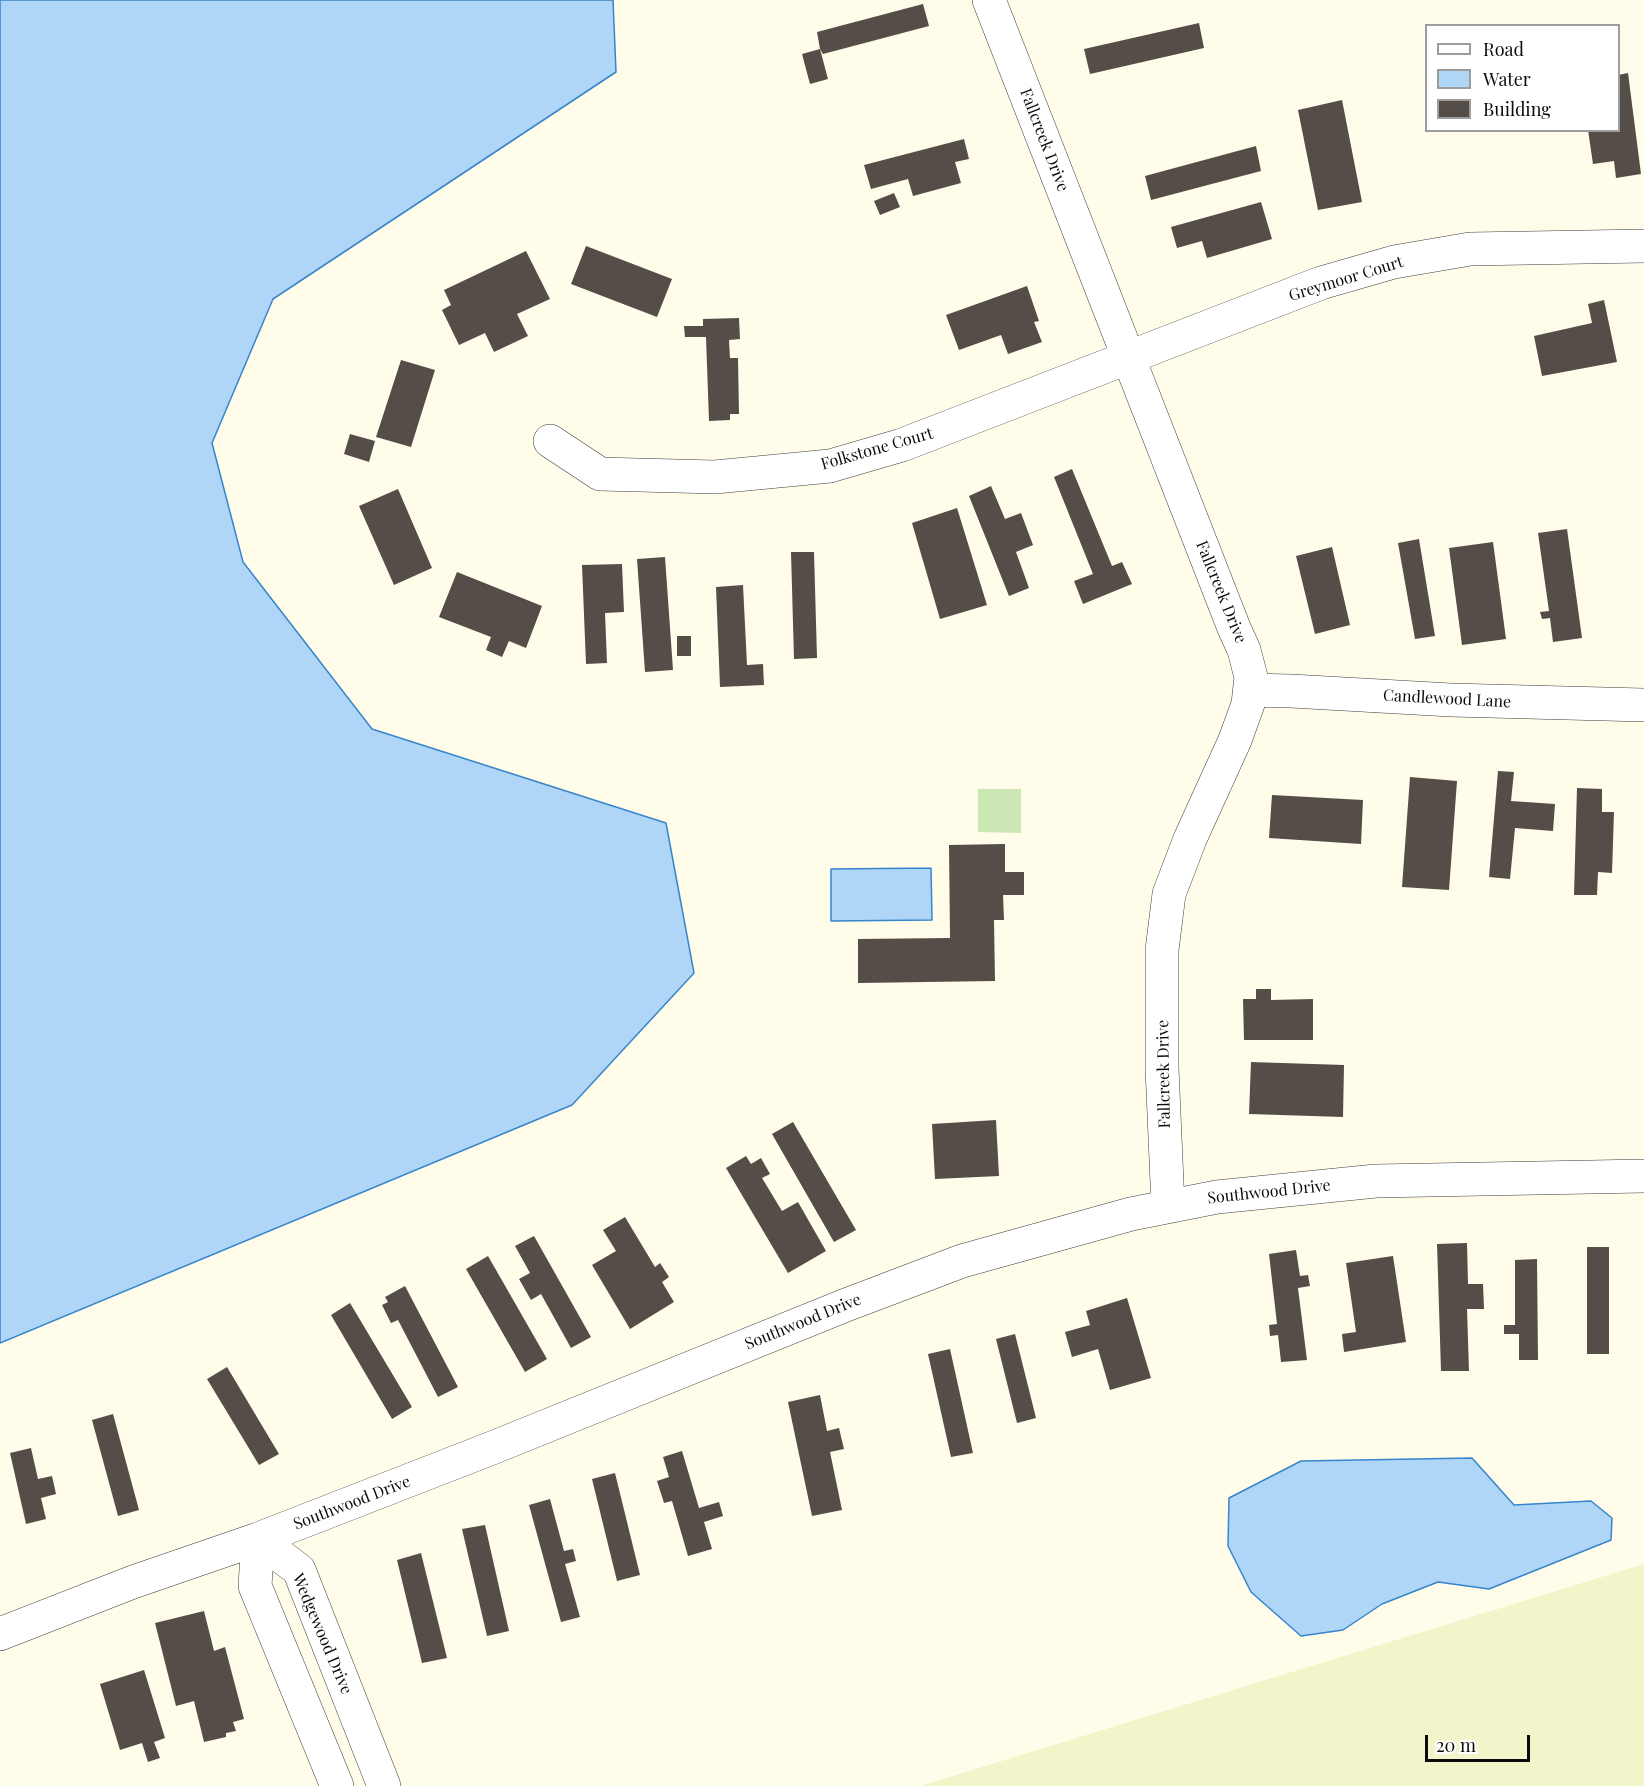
<!DOCTYPE html>
<html>
<head>
<meta charset="utf-8">
<style>
  body { margin:0 }
  #map { position:relative; width:1644px; height:1786px; overflow:hidden; background:#fffcea; font-family:"Playfair Display",serif }
  canvas { display:block }
  .legend { position:absolute; left:1425px; top:24px; width:195px; height:108px; box-sizing:border-box; background:#fff; border:2px solid #9d9d9d; margin:0; padding:8px 10px; list-style:none; font-size:18px; color:#0b0b0b }
  .legend li { display:flex; align-items:center; gap:12px; height:30px }
  .legend b { width:30px; border:2px solid #9d9d9d }
  .scale { position:absolute; left:1425px; top:1735px; width:105px; height:27px; box-sizing:border-box; border:3px solid #0b0b0b; border-top:0; padding-left:8px; font-size:18px; line-height:21px; white-space:nowrap; color:#0b0b0b; -webkit-text-stroke:4px #fff; paint-order:stroke }
</style>
</head>
<body>
<div id="map">
<canvas width="1644" height="1786"></canvas>
<ul class="legend">
<li><b style="height:8px;background:#fff"></b>Road</li>
<li><b style="height:16px;background:#afd6f6"></b>Water</li>
<li><b style="height:16px;background:#544d48"></b>Building</li>
</ul>
<div class="scale">20 m</div>
</div>
<script>
const context = document.querySelector('canvas').getContext('2d');
context.lineJoin = 'round';
function fillPath(path, color) { context.fillStyle = color; context.fill(path, 'evenodd'); }
const poly = rows => new Path2D(rows.map(r => 'M' + r).join(''));
function trace(path, color, width, dash) { context.strokeStyle = color; context.lineWidth = width; context.lineCap = dash ? 'butt' : 'round'; context.setLineDash(dash || []); context.stroke(path); }
function write(font, color, halo, rows, align = 'center') {
  context.font = font + ' "Playfair Display",serif'; context.lineWidth = 6; context.setLineDash([]); context.textBaseline = 'middle'; context.strokeStyle = halo; context.fillStyle = color; for (const [text, x, y, turn = 0] of rows) {
    context.save(); context.translate(x, y); context.rotate((+turn || 0) * Math.PI / 180); context.textAlign = isNaN(turn) ? turn : align; if (halo) context.strokeText(text, 0, 0); context.fillText(text, 0, 0); context.restore();
  }
}
const farmland = poly([
  [1644,1564,1644,1786,920,1786]
]);
const green = poly([
  [978,789,1021,789,1021,833,978,832]
]);
const water = poly([
  [0,0,613,0,616,72,273,299,212,443,243,562,372,729,666,823,694,973,572,1105,0,1343,0,0],
  [931,868,932,920,831,921,831,869,931,868],
  [1472,1458,1514,1505,1591,1501,1612,1518,1611,1540,1489,1589,1438,1582,1382,1604,1343,1630,1301,1636,1251,1592,1228,1546,1229,1498,1301,1461,1472,1458]
]);
const building = poly([
  [923,4,929,26,823,54,820,49,817,32],
  [1199,23,1204,48,1090,74,1084,49],
  [820,49,828,79,810,84,802,54],
  [1628,73,1641,174,1616,178,1614,161,1593,164,1588,130,1618,130,1618,75],
  [1342,100,1362,202,1318,210,1298,110],
  [964,139,969,159,955,162,961,183,913,196,908,179,871,189,864,165],
  [1256,146,1261,171,1151,200,1145,176],
  [894,193,900,207,880,215,874,201],
  [1261,202,1272,239,1207,258,1202,241,1177,248,1171,227],
  [586,246,672,279,657,317,571,284],
  [526,251,550,299,517,314,528,336,494,352,485,333,459,345,442,310,451,305,444,290],
  [1027,286,1039,321,1034,322,1042,342,1008,354,1001,335,959,350,946,315],
  [1604,300,1617,362,1542,376,1534,336,1592,323,1588,304],
  [739,318,740,339,729,340,730,358,738,358,739,414,730,414,730,420,709,421,706,337,685,337,684,326,703,326,703,319],
  [401,360,435,370,411,447,376,437],
  [350,434,375,441,369,462,344,454],
  [1072,469,1112,566,1122,562,1132,584,1083,604,1074,581,1093,574,1054,477],
  [991,486,1005,519,1021,513,1033,545,1016,552,1029,588,1009,596,969,496],
  [398,489,432,568,394,585,359,506],
  [957,508,987,605,940,619,912,523],
  [1567,529,1582,638,1553,642,1550,618,1542,619,1540,612,1549,611,1538,533],
  [1419,539,1435,636,1415,639,1398,543],
  [1493,542,1506,639,1462,645,1449,548],
  [1332,547,1350,625,1315,634,1296,556],
  [791,552,814,552,817,658,794,659],
  [665,557,673,670,645,672,637,559],
  [622,564,624,612,605,613,607,663,586,664,582,565],
  [457,572,542,606,526,648,509,641,502,657,486,650,491,637,439,617],
  [743,585,747,665,763,664,764,685,720,687,716,587],
  [677,636,691,636,691,656,677,656],
  [1498,771,1514,772,1511,801,1555,804,1553,831,1515,828,1510,879,1489,877],
  [1410,777,1457,781,1449,890,1402,887],
  [1577,788,1602,789,1602,812,1614,812,1612,873,1598,872,1597,895,1574,895],
  [1272,795,1363,800,1361,844,1269,838],
  [1005,844,1005,872,1024,872,1024,895,1003,895,1004,920,994,920,995,981,858,983,858,939,950,938,949,845],
  [1256,989,1271,989,1271,1000,1313,999,1313,1040,1244,1040,1243,999,1256,999],
  [1251,1062,1344,1065,1343,1117,1249,1114],
  [996,1120,999,1176,935,1179,932,1124],
  [793,1122,856,1230,834,1242,772,1134],
  [746,1156,751,1164,761,1158,770,1174,762,1178,782,1211,798,1202,826,1251,788,1273,726,1168],
  [625,1217,655,1267,660,1263,669,1277,662,1282,674,1302,630,1329,592,1265,616,1251,603,1230],
  [534,1236,591,1337,571,1348,541,1294,531,1300,519,1279,530,1273,515,1246],
  [1467,1243,1468,1284,1483,1284,1484,1309,1467,1309,1469,1371,1441,1371,1437,1244],
  [1587,1247,1609,1247,1609,1354,1587,1354],
  [1296,1250,1300,1276,1308,1275,1310,1286,1298,1288,1307,1360,1281,1362,1278,1335,1270,1336,1269,1325,1277,1324,1269,1254],
  [488,1256,547,1359,525,1372,466,1269],
  [1393,1256,1406,1342,1344,1352,1342,1334,1356,1332,1346,1263],
  [1537,1259,1538,1360,1519,1360,1519,1334,1504,1334,1504,1325,1515,1325,1515,1260],
  [405,1286,458,1387,438,1397,398,1320,391,1323,382,1305,388,1302,385,1297],
  [1127,1298,1151,1378,1110,1390,1098,1349,1072,1357,1065,1332,1090,1325,1086,1311],
  [350,1303,412,1407,392,1419,331,1315],
  [1015,1334,1036,1418,1017,1423,996,1339],
  [950,1349,973,1453,951,1457,928,1354],
  [227,1367,279,1454,259,1465,207,1379],
  [820,1395,827,1431,839,1428,844,1449,830,1452,842,1510,812,1516,788,1402],
  [113,1414,139,1510,118,1516,92,1420],
  [31,1448,38,1479,52,1476,56,1494,41,1498,46,1519,26,1524,10,1453],
  [682,1451,699,1508,719,1502,723,1516,704,1522,712,1549,688,1556,672,1501,664,1503,657,1481,669,1477,663,1457],
  [615,1473,640,1575,617,1581,592,1479],
  [550,1499,564,1551,573,1549,576,1561,565,1564,580,1617,561,1622,529,1505],
  [485,1525,509,1631,487,1636,462,1529],
  [421,1553,447,1658,422,1663,397,1560],
  [204,1611,214,1651,225,1647,244,1719,233,1722,236,1731,226,1733,226,1737,204,1742,194,1701,176,1706,155,1623],
  [144,1670,165,1738,154,1742,160,1758,148,1762,142,1743,120,1750,100,1684]
]);
const street = poly([
  [989,0,1234,628,1244,650,1251,677,1248,704,1235,740,1190,839,1169,894,1162,950,1162,1068,1168,1206],
  [550,441,600,474,715,477,830,466,902,445,1321,283,1394,262,1470,249,1644,246],
  [1250,690,1291,691,1451,700,1644,705],
  [258,1539,299,1570,384,1786],
  [258,1539,255,1586,337,1786],
  [0,1634,133,1582,258,1539,492,1448,846,1305,962,1261,1131,1214,1217,1197,1376,1181,1644,1176]
]);
const streetNames = [
  ["Fallcreek Drive",1044,140,69],
  ["Greymoor Court",1346,279,-17],
  ["Folkstone Court",877,449,-16],
  ["Fallcreek Drive",1221,592,68],
  ["Candlewood Lane",1447,699,3],
  ["Fallcreek Drive",1164,1074,-91],
  ["Southwood Drive",1269,1192,-6],
  ["Southwood Drive",803,1322,-22],
  ["Southwood Drive",352,1503,-21],
  ["Wedgewood Drive",322,1634,67]
];
fillPath(farmland, '#f4f4cb');
fillPath(green, '#cbe8b4');
fillPath(water, '#afd6f6');
trace(water, '#3685cd', 1.5);
fillPath(building, '#544d48');
trace(street, '#3e3e3e', 34);
trace(street, '#fff', 33);
write('16px', '#0b0b0b', '#fff', streetNames);
</script>
</body>
</html>
